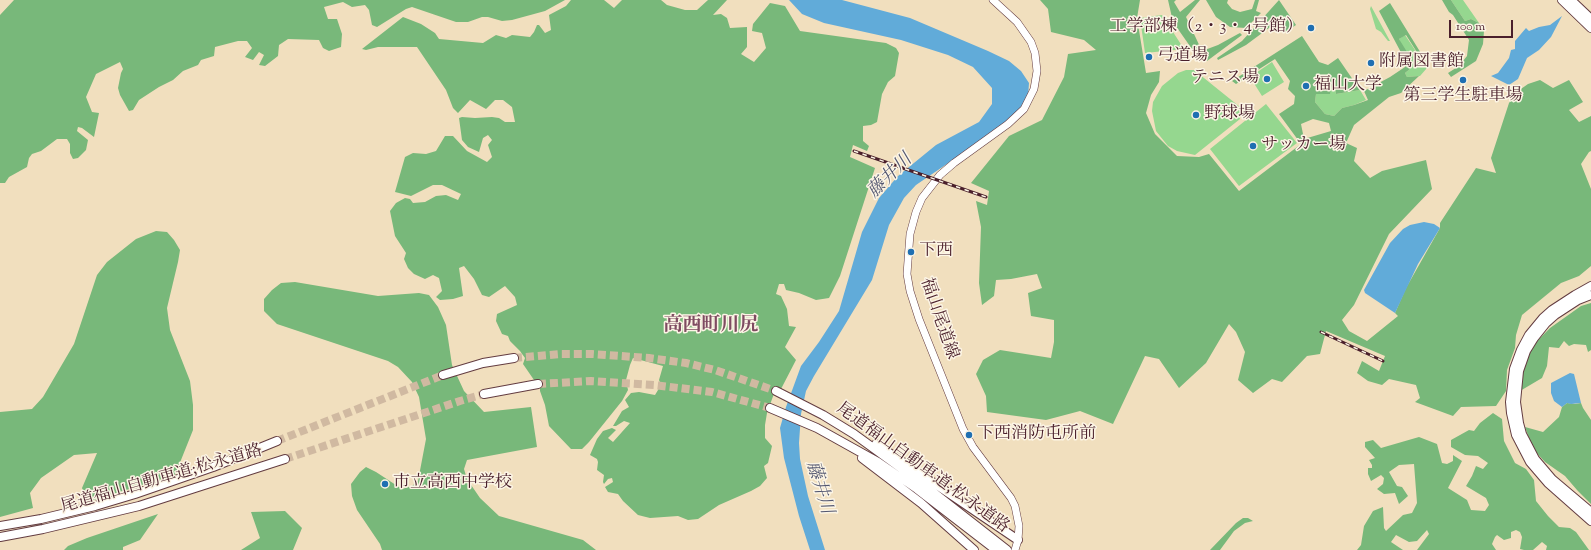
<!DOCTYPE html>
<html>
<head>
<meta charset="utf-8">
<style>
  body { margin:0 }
  #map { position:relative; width:1591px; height:550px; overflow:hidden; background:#f1dfbe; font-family:"Sorts Mill Goudy",serif }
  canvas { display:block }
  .scale { position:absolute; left:1449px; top:20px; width:64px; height:18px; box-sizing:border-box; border:2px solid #4a1f2b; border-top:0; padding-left:5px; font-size:12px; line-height:14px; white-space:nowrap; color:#4a1f2b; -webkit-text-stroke:3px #fcf5e5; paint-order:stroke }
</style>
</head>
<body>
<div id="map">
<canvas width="1591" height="550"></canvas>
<div class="scale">100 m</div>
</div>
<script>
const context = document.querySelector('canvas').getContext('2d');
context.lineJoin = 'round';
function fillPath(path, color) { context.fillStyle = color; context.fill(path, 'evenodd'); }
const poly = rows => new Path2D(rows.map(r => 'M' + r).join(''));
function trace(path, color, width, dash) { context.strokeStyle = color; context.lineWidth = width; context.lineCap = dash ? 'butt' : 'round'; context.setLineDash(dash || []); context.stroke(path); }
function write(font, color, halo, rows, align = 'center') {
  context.font = font + ' "Sorts Mill Goudy","Noto Serif JP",serif'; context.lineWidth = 3; context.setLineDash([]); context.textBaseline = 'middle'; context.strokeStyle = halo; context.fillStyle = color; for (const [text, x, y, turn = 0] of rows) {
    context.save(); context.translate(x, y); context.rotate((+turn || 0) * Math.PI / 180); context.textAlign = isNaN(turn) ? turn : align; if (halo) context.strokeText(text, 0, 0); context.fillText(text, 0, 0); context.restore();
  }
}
const green = poly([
  [1451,0,1463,0,1479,23,1471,19,1465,21],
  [1371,6,1390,41,1388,41,1381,32,1376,29,1370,9],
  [1162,15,1184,49,1145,53,1140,18],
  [1405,35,1427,68,1420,76,1407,77,1405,73,1410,69,1399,39],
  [1272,62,1284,82,1262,96,1250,77],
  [1186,70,1194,70,1240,107,1240,119,1195,155,1177,151,1168,146,1156,131,1152,111,1153,102,1162,86,1178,73],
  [1335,84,1336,94,1360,90,1366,100,1354,105,1342,108,1334,116,1325,114,1315,102,1316,94],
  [1266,104,1297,143,1239,186,1210,149]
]);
const forest = poly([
  [14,0,565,0,545,11,512,20,502,21,488,17,482,17,468,22,456,22,412,7,406,9,377,27,372,25,369,10,365,5,352,7,343,2,324,7,328,19,337,19,342,34,341,47,329,51,323,48,319,40,288,39,279,45,278,56,265,66,259,65,264,55,259,52,253,60,245,57,252,48,247,41,238,41,215,47,214,56,201,60,198,65,183,71,173,80,159,87,139,100,133,110,129,111,120,95,118,88,121,73,123,69,120,62,96,74,86,97,92,112,99,113,94,137,82,128,78,127,77,131,88,140,86,150,78,158,73,159,70,153,70,144,67,139,57,139,41,151,32,154,29,158,27,167,9,177,5,183,0,183,0,15],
  [571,0,604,0,614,8,622,0,661,0,667,5,685,10,697,10,708,0,727,0,713,15,721,14,727,18,730,28,747,27,747,47,741,54,754,62,766,48,762,33,752,31,753,24,770,3,785,6,800,31,886,43,896,48,899,53,895,76,888,82,882,94,877,122,871,125,863,126,863,141,869,146,867,151,853,145,850,157,875,168,840,276,829,298,816,300,799,293,786,290,784,284,779,284,776,294,781,296,787,309,789,326,796,327,785,347,796,360,781,389,776,388,767,413,765,425,765,438,772,446,768,463,764,466,767,478,760,486,751,491,719,505,698,519,688,520,678,516,650,518,638,515,623,501,618,494,608,492,605,487,613,482,612,478,608,479,604,484,603,482,604,475,597,470,598,462,597,459,590,455,597,439,603,431,612,428,616,430,608,438,613,442,630,423,624,421,616,426,613,426,622,411,629,407,625,400,631,393,639,392,655,395,661,385,659,380,663,366,633,358,630,365,626,380,628,390,622,401,589,442,582,449,571,449,549,426,545,405,540,391,540,386,538,381,534,380,523,364,525,358,520,351,510,341,508,336,502,334,496,321,497,314,517,305,515,297,505,286,489,297,482,295,474,279,464,266,459,268,463,296,453,299,440,300,436,297,442,291,439,278,433,275,425,279,414,274,408,268,404,259,406,253,395,236,390,211,396,203,405,198,410,199,413,203,425,202,436,196,446,195,458,200,461,194,442,185,433,185,411,196,395,192,405,157,413,153,426,154,436,151,445,136,453,136,467,151,487,162,492,157,488,145,492,140,488,135,483,138,479,152,468,147,462,140,459,118,462,117,475,118,492,117,499,118,505,122,515,122,512,107,503,100,495,100,486,109,470,100,458,113,453,108,446,90,417,47,378,47,366,50,362,49,403,17,421,24,435,33,439,39,483,43,496,35,506,38,512,35,530,37,534,32,537,25,539,25,545,33,551,30,549,15,566,6],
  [1040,0,1140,0,1137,18,1146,73,1160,71,1159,82,1151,95,1146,113,1155,134,1177,156,1199,157,1209,154,1239,191,1301,144,1279,114,1294,104,1295,96,1288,89,1290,81,1275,59,1236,84,1232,81,1302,36,1319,62,1328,65,1338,58,1360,90,1336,94,1335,84,1331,87,1330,94,1316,94,1315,102,1325,114,1334,116,1342,108,1354,105,1368,100,1364,91,1390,77,1405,67,1405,60,1379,11,1390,3,1427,63,1427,68,1406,35,1399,39,1412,60,1410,69,1405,73,1407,77,1419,76,1401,93,1389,97,1354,125,1346,143,1357,148,1354,161,1370,178,1382,171,1426,160,1432,189,1389,234,1354,305,1342,320,1349,331,1367,341,1398,316,1395,313,1406,288,1440,228,1440,223,1476,168,1496,173,1491,158,1509,103,1518,91,1528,84,1540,80,1553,88,1569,80,1583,102,1569,110,1579,122,1591,116,1591,151,1589,152,1581,164,1591,189,1591,266,1579,276,1561,283,1522,315,1516,335,1515,348,1507,370,1506,391,1496,406,1461,407,1453,416,1415,402,1420,398,1416,385,1389,379,1382,385,1368,381,1357,373,1362,361,1379,371,1385,356,1326,331,1320,354,1307,356,1282,382,1272,379,1253,393,1238,380,1245,352,1236,332,1229,324,1206,363,1179,388,1159,359,1145,356,1113,424,1080,411,1046,420,987,412,986,396,976,374,983,360,1000,350,1051,358,1054,342,1054,320,1031,316,1028,293,1042,288,1037,274,1011,279,996,280,994,296,982,305,979,283,981,227,976,201,987,205,989,191,971,183,1009,136,1042,120,1064,77,1068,54,1096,50,1084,40,1051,32,1048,9],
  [1313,119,1329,123,1331,131,1304,139,1301,124],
  [1168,0,1176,0,1174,2,1180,12,1195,0,1200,0,1186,17,1202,51,1218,45,1238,34,1240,33,1242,35,1207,61,1199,59,1173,22],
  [1206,0,1228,0,1227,3,1232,9,1240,12,1252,9,1255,0,1259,0,1256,11,1261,13,1246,28,1230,27,1216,17],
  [1279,0,1296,25,1284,33,1277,22,1246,45,1218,60,1217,58,1242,41],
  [1442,0,1451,0,1465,21,1471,19,1479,23,1484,31,1483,44,1476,61,1451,77,1448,73,1459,66,1467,56,1469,40,1453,15,1449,12],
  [156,231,167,232,174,240,180,250,178,262,167,308,170,330,190,381,193,405,193,430,175,475,87,502,82,488,97,453,74,455,41,478,30,493,33,508,0,517,0,412,32,409,43,397,74,344,97,275,107,262,136,239],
  [295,282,378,296,419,293,429,295,438,307,446,325,452,365,464,391,484,412,531,407,537,447,467,460,464,469,467,479,480,498,499,516,583,540,596,550,382,550,380,544,357,510,352,496,351,484,360,472,366,467,376,472,402,489,412,486,418,481,426,439,419,397,412,382,398,367,388,361,277,324,264,311,264,299,272,290,281,283],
  [1591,303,1591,350,1588,352,1586,345,1574,344,1569,346,1564,341,1559,348,1549,347,1547,366,1542,378,1520,391,1522,376,1527,358,1537,341,1550,328,1581,306],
  [1567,403,1575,404,1581,403,1583,408,1591,420,1591,504,1577,490,1565,476,1545,462,1534,450,1529,438,1525,427,1543,432,1559,417,1562,407],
  [1493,413,1502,419,1504,441,1515,463,1526,469,1534,480,1536,501,1548,516,1559,527,1570,528,1576,532,1589,550,1546,550,1547,546,1542,542,1533,550,1524,550,1520,549,1522,537,1520,532,1516,530,1511,532,1511,538,1504,540,1497,535,1495,537,1492,544,1496,550,1417,550,1429,534,1427,530,1417,541,1409,542,1396,535,1391,542,1403,550,1357,550,1361,545,1364,526,1373,511,1383,507,1384,528,1386,531,1403,515,1412,513,1417,503,1414,464,1399,465,1389,472,1397,486,1402,487,1408,496,1399,504,1395,493,1384,494,1377,489,1383,484,1384,478,1381,475,1371,481,1368,474,1368,468,1372,468,1372,465,1369,460,1375,458,1365,447,1365,442,1373,440,1381,448,1419,437,1437,444,1442,463,1447,464,1453,461,1453,455,1462,461,1448,488,1467,500,1471,510,1485,511,1489,505,1486,498,1466,486,1472,476,1476,466,1483,469,1488,463,1478,456,1465,455,1451,447,1451,440,1469,430,1474,431,1480,423],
  [285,511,302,528,293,550,241,550,260,538,251,512],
  [158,514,140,540,123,547,123,550,64,550,68,546,87,538],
  [1243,518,1248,518,1253,521,1245,523,1234,531,1220,550,1210,550,1236,523]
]);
const water = poly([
  [789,0,842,0,910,18,988,51,1009,61,1021,71,1029,83,1028,97,1018,111,1004,125,916,185,904,198,889,225,872,280,814,376,806,391,801,414,799,443,800,459,808,496,825,550,810,550,799,516,784,458,780,428,786,407,801,366,819,342,839,311,862,232,879,198,898,176,936,145,979,122,992,104,992,88,973,67,948,55,901,40,824,23,802,14],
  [1562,16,1551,37,1539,50,1527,58,1518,79,1509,85,1491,76,1498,73,1509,58,1511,50,1515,49,1515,41,1526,28,1529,31,1539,27,1550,25],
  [1424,222,1434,224,1440,228,1418,264,1395,313,1365,293,1364,290,1390,243,1403,229,1410,225],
  [1570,373,1574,374,1581,403,1571,404,1567,403,1562,407,1554,401,1551,393,1551,383]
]);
const motorwayTunnel = poly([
  [514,358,561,354,592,354,649,358,686,363,715,370,776,391],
  [538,384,591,381,654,385,712,392,770,408],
  [277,441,443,375],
  [285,459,460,401,484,394]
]);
const primary = poly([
  [993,0,1017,22,1031,42,1035,53,1037,71,1034,89,1024,109,1008,124,954,163,940,175,922,198,916,212,910,234,907,274,910,291,919,319,963,429,973,447,1011,498,1015,506,1019,526,1018,540,1015,550]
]);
const motorway = poly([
  [1562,0,1591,28],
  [1571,0,1591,19],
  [1591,286,1575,295,1552,310,1543,318,1529,335,1521,350,1514,369,1510,402,1511,413,1516,435,1530,462,1548,483,1591,521],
  [1591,295,1578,300,1555,315,1546,323,1534,338,1526,351,1519,371,1516,402,1519,423,1522,434,1535,459,1552,479,1591,512],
  [443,375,483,363,514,358],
  [776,391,823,415,854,434,920,482,1007,550],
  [484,394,538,384],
  [770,408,817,428,878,462,917,489,996,550],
  [876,444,1018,540],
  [862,458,921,503,974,550],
  [0,526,41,519,95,506,135,494,213,467,277,441],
  [0,537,43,529,139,506,285,459]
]);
const rail = poly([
  [854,151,986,197],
  [1321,332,1383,361]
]);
const markers = [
  [1311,28,4,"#1f6fb2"],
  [1149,57,4,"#1f6fb2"],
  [1371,63,4,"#1f6fb2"],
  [1267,79,4,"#1f6fb2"],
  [1463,80,4,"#1f6fb2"],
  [1306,86,4,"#1f6fb2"],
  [1196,115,4,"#1f6fb2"],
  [1253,146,4,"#1f6fb2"],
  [911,252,4,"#1f6fb2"],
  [969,435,4,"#1f6fb2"],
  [385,484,4,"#1f6fb2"]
];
const poiNames = [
  ["工学部棟（2・3・4号館）",1303,28,"right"],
  ["弓道場",1157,57],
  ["附属図書館",1379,63],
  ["テニス場",1259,79,"right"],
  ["福山大学",1314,86],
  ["第三学生駐車場",1463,97,"center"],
  ["野球場",1204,115],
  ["サッカー場",1261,146],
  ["下西",919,252],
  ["下西消防屯所前",977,435],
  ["市立高西中学校",393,484]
];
const streetNames = [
  ["福山尾道線",938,319,71],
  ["尾道福山自動車道;松永道路",922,469,36],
  ["尾道福山自動車道;松永道路",162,480,-16]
];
const waterNames = [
  ["藤井川",891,177,-45],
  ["藤井川",818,488,73]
];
const quarterNames = [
  ["高西町川尻",711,327]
];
fillPath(green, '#95d78f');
fillPath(forest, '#78b87a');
fillPath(water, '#61abd9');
trace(motorwayTunnel, '#d0b9a1', 8, [8, 4]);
trace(primary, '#633c41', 8);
trace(motorway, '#633c41', 10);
trace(primary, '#fff', 7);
trace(motorway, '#fff', 8);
trace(rail, '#4a1f2b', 3);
trace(rail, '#fcf5e5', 1.5, [4.5]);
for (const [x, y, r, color] of markers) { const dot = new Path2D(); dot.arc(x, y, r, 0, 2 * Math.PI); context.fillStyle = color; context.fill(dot); trace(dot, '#fcf5e5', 1.5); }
write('17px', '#4a1f2b', '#fcf5e5', poiNames, 'left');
write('17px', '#4a1f2b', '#fcf5e5', streetNames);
write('italic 18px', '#535771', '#fcf5e5', waterNames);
write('bold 19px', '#7e4b61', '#fcf5e5', quarterNames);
</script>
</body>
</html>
